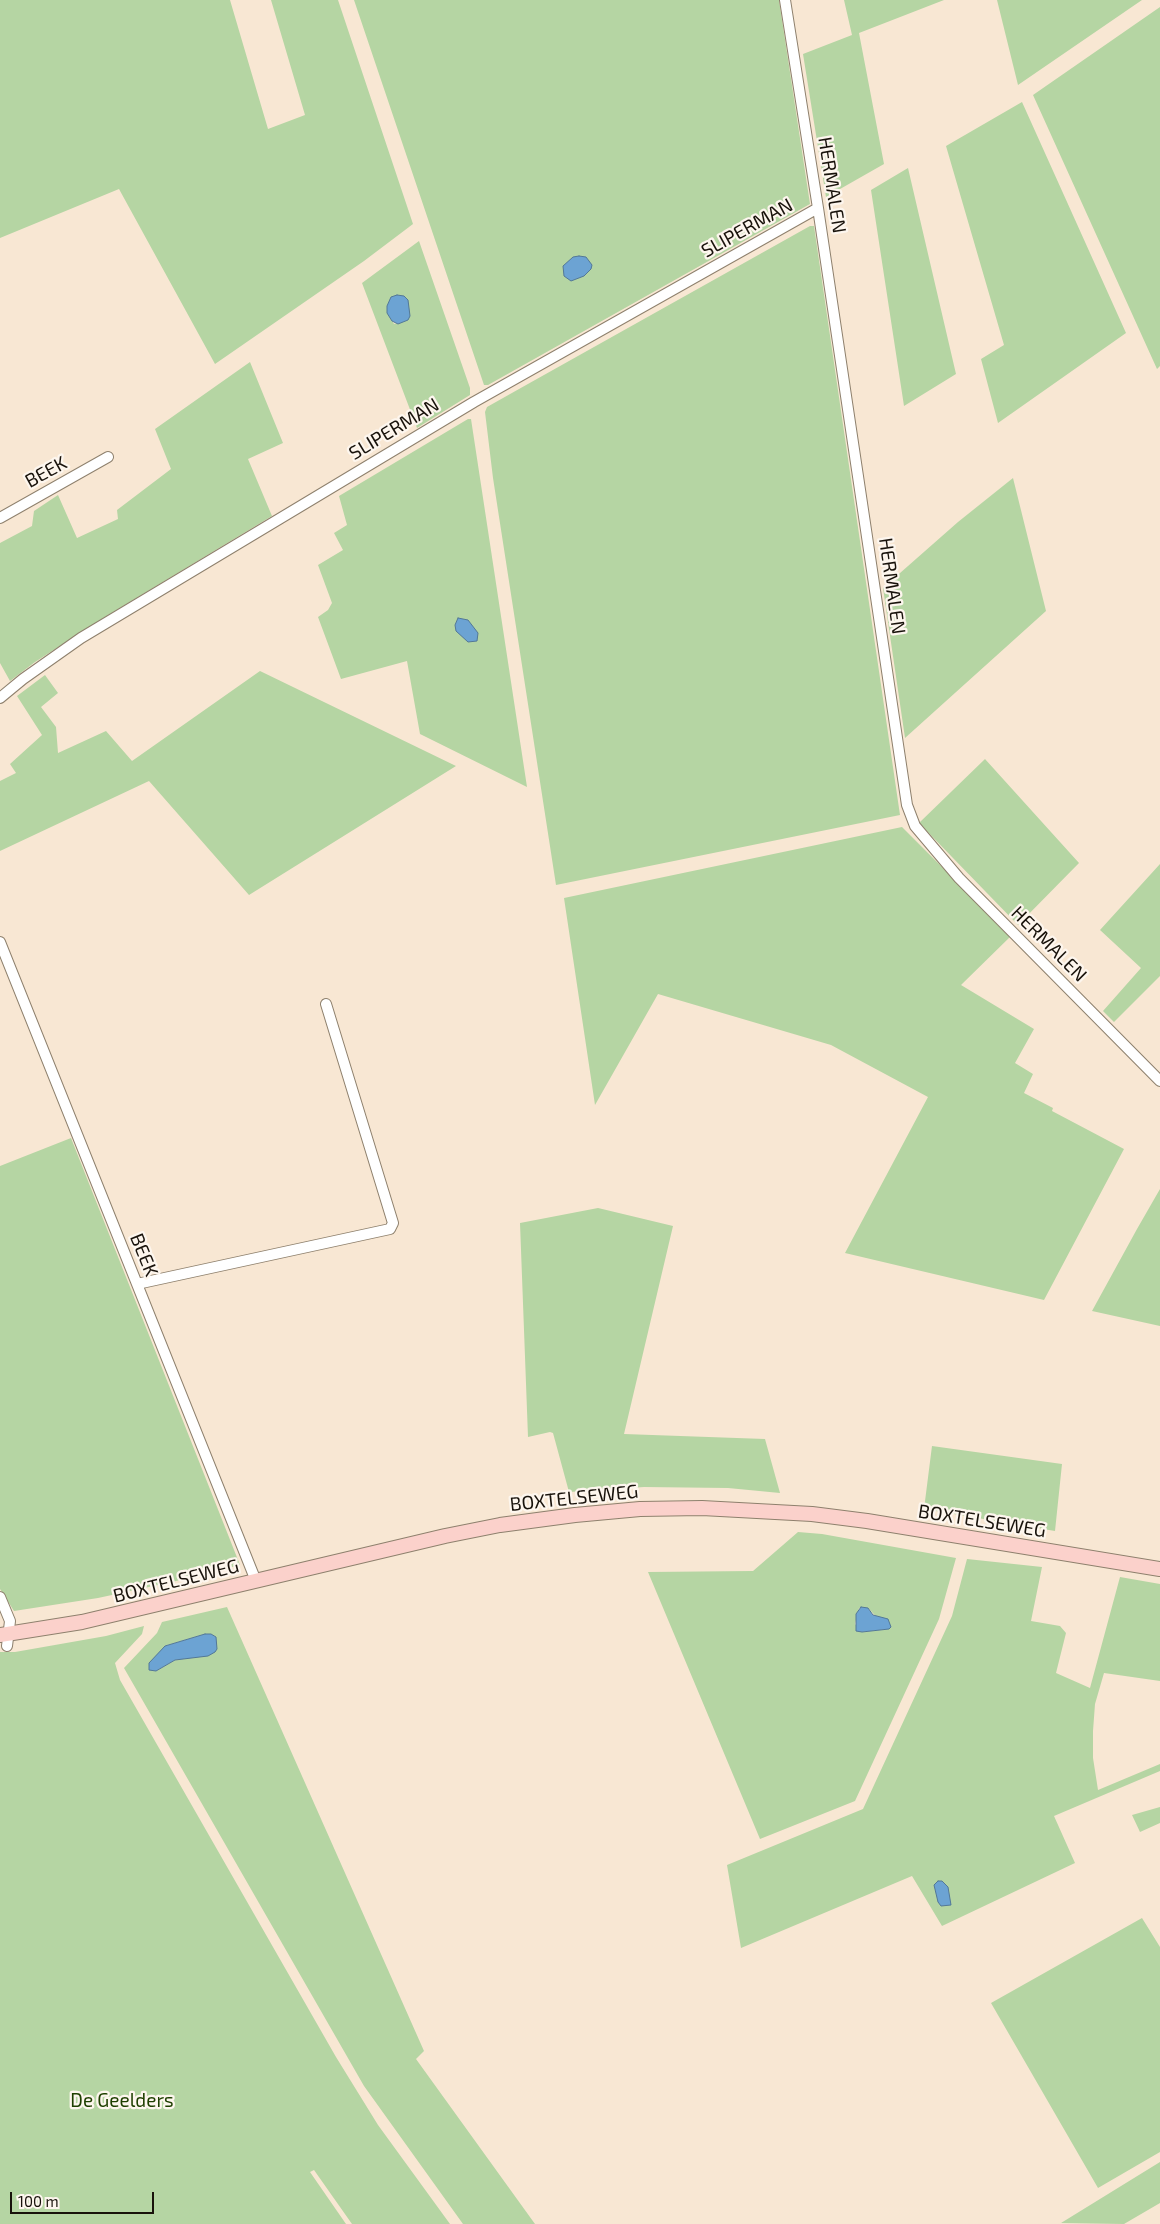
<!DOCTYPE html>
<html>
<head>
<meta charset="utf-8">
<style>
  body { margin:0 }
  #map { position:relative; width:1160px; height:2224px; overflow:hidden; background:#f8e7d3; font-family:"Exo 2",sans-serif }
  canvas { display:block }
  .scale { position:absolute; left:10px; top:2192px; width:144px; height:22px; box-sizing:border-box; border:2px solid #18120b; border-top:0; padding-left:6px; font-size:15px; line-height:18px; white-space:nowrap; color:#18120b; -webkit-text-stroke:4px #fdf6ee; paint-order:stroke }
</style>
</head>
<body>
<div id="map">
<canvas width="1160" height="2224"></canvas>
<div class="scale">100 m</div>
</div>
<script>
const context = document.querySelector('canvas').getContext('2d');
context.lineJoin = 'round';
function fillPath(path, color) { context.fillStyle = color; context.fill(path, 'evenodd'); }
const poly = rows => new Path2D(rows.map(r => 'M' + r).join(''));
function trace(path, color, width, dash) { context.strokeStyle = color; context.lineWidth = width; context.lineCap = dash ? 'butt' : 'round'; context.setLineDash(dash || []); context.stroke(path); }
function write(font, color, halo, rows, align = 'center') {
  context.font = font + ' "Exo 2",sans-serif'; context.lineWidth = 4.5; context.setLineDash([]); context.textBaseline = 'middle'; context.strokeStyle = halo; context.fillStyle = color; for (const [text, x, y, turn = 0] of rows) {
    context.save(); context.translate(x, y); context.rotate((+turn || 0) * Math.PI / 180); context.textAlign = isNaN(turn) ? turn : align; if (halo) context.strokeText(text, 0, 0); context.fillText(text, 0, 0); context.restore();
  }
}
const green = poly([
  [0,0,230,0,268,129,305,115,271,0,338,0,413,224,364,261,215,364,119,189,0,238],
  [354,0,779,0,810,204,488,385,484,385],
  [844,0,944,0,859,33,884,164,826,197,803,54,852,35],
  [997,0,1142,0,1018,85],
  [1160,7,1160,366,1157,369,1033,95],
  [1022,102,1126,333,998,423,981,359,1004,345,946,146],
  [908,168,956,374,904,406,871,190],
  [810,226,814,226,900,815,556,885,493,478,485,412,487,407,519,389],
  [419,241,470,388,470,395,417,428,362,283],
  [408,301,408,320,394,324,388,313,387,306],
  [250,362,283,443,248,459,272,516,100,620,35,662,10,681,0,663,0,543,32,526,34,511,58,495,77,538,118,519,117,510,171,469,155,429],
  [468,419,471,419,527,787,420,734,407,661,341,679,318,617,328,610,332,603,318,565,343,550,334,533,347,525,339,496],
  [1013,478,1046,611,905,738,883,588,958,522],
  [260,671,456,766,249,895,149,781,0,851,0,781,16,773,10,764,42,735,17,696,45,675,58,693,41,707,56,727,58,753,106,731,132,761],
  [985,759,1079,863,1018,925,919,823],
  [902,827,1011,936,961,985,1034,1029,1015,1063,1033,1074,1024,1093,1053,1108,1052,1111,1124,1149,1044,1300,845,1253,928,1097,831,1045,658,994,595,1105,564,898],
  [1160,864,1160,976,1114,1022,1103,1011,1141,968,1100,930],
  [71,1138,240,1565,172,1582,98,1598,14,1611,0,1589,0,1166],
  [1160,1189,1160,1326,1092,1311,1137,1229],
  [598,1208,673,1226,624,1434,765,1439,780,1493,728,1488,644,1487,569,1492,553,1433,550,1432,528,1437,520,1223],
  [932,1446,1062,1464,1055,1531,924,1509],
  [798,1532,822,1534,956,1558,939,1619,855,1801,760,1839,648,1572,753,1571],
  [859,1608,868,1608,888,1629,862,1632,855,1624],
  [967,1559,1042,1567,1031,1621,1060,1626,1066,1633,1056,1673,1090,1688,1120,1577,1160,1584,1160,1681,1104,1673,1095,1704,1093,1731,1093,1758,1098,1790,1160,1764,1160,1771,1054,1816,1075,1863,942,1926,912,1876,741,1948,727,1865,863,1809,952,1616],
  [227,1607,424,2051,416,2059,535,2224,463,2224,364,2086,124,1668,157,1633,162,1622],
  [205,1634,211,1634,216,1637,185,1658,175,1660,156,1671,165,1646],
  [144,1626,142,1634,115,1663,120,1680,336,2057,378,2125,450,2224,352,2224,314,2170,310,2172,346,2224,0,2224,0,1652,15,1652,106,1636],
  [1160,1807,1160,1823,1140,1832,1132,1815],
  [1142,1918,1160,1947,1160,2152,1098,2188,991,2003],
  [1160,2162,1160,2203,1124,2224,1061,2223]
]);
const water = poly([
  [579,256,586,257,592,265,591,269,584,276,571,281,564,276,563,266,573,257,579,256],
  [397,295,404,296,408,300,410,316,408,320,398,324,392,321,387,313,387,306,391,297,397,295],
  [458,618,468,620,478,633,477,641,468,642,456,631,455,625,458,618],
  [861,1607,868,1608,873,1615,888,1619,891,1627,889,1629,862,1632,856,1631,856,1614,861,1607],
  [205,1634,211,1634,216,1637,217,1649,215,1652,208,1656,175,1660,156,1671,149,1670,149,1663,165,1646,205,1634],
  [938,1881,942,1881,948,1887,951,1905,941,1906,938,1902,934,1885,938,1881]
]);
const street = poly([
  [785,0,818,208,907,805,915,826,959,878,1160,1081],
  [0,518,108,457],
  [0,698,23,679,81,638,474,402,818,208],
  [0,942,256,1581],
  [137,1284,390,1229,393,1223,326,1004],
  [0,1597,10,1621,7,1646]
]);
const secondary = poly([
  [0,1635,82,1622,445,1536,500,1525,575,1515,640,1509,702,1508,812,1514,867,1521,1160,1569]
]);
const streetNames = [
  ["HERMALEN",832,185,81],
  ["SLIPERMAN",747,228,-29],
  ["SLIPERMAN",394,429,-31],
  ["BEEK",46,472,-29],
  ["HERMALEN",892,586,82],
  ["HERMALEN",1049,944,45],
  ["BEEK",144,1255,68],
  ["BOXTELSEWEG",574,1498,-6],
  ["BOXTELSEWEG",982,1521,9],
  ["BOXTELSEWEG",176,1581,-14]
];
const parkNames = [
  ["De Geelders",122,2101]
];
fillPath(green, '#b5d5a3');
fillPath(water, '#6ca3d3');
trace(water, '#537897', 1);
trace(street, '#8e806d', 12);
trace(secondary, '#8e806d', 16);
trace(street, '#fff', 10);
trace(secondary, '#fbd1cb', 14);
write('19px', '#18120b', '#fdf6ee', streetNames);
write('19px', '#1e3f00', '#fdf6ee', parkNames);
</script>
</body>
</html>
